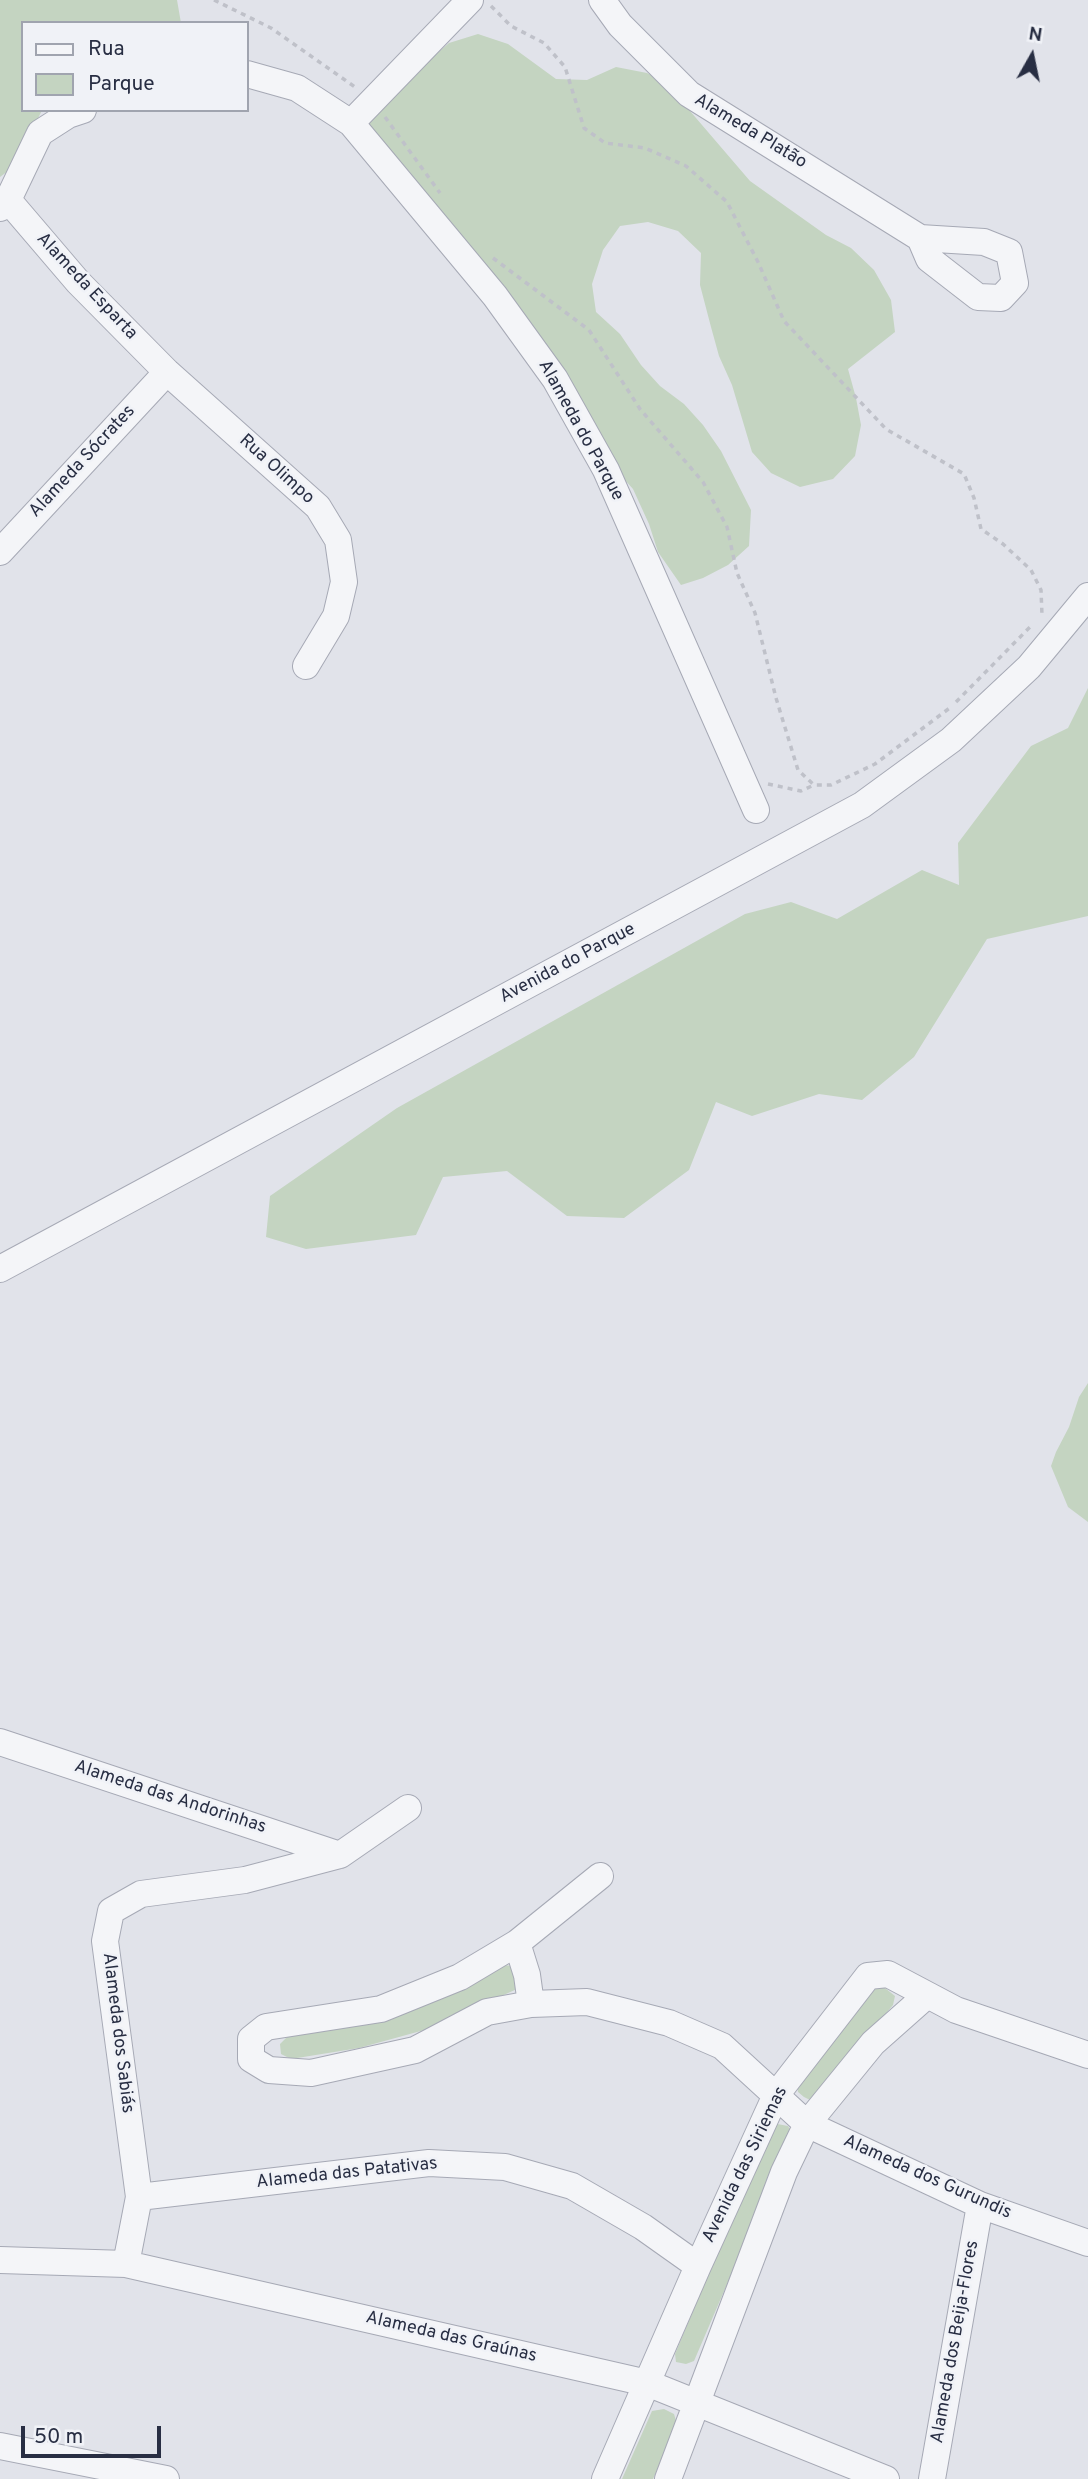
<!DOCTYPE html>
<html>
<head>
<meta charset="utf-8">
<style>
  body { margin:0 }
  #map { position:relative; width:1088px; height:2479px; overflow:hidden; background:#e1e3ea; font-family:Overpass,sans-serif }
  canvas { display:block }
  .legend { position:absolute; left:21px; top:21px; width:228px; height:91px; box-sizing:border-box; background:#f0f2f7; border:2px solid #a0a4af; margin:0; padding:9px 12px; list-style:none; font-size:21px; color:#282e43 }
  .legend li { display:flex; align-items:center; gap:14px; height:35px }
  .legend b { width:35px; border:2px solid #a0a4af }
  .north { position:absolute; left:997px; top:21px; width:70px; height:70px; -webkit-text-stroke:5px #f0f2f7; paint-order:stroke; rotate:9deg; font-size:19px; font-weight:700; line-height:28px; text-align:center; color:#282e43 }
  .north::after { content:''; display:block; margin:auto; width:24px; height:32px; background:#282e43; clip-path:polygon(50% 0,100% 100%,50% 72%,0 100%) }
  .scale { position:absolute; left:21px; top:2426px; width:140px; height:32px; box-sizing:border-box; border:4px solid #282e43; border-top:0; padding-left:9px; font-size:21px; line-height:24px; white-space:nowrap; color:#282e43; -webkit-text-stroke:5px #f0f2f7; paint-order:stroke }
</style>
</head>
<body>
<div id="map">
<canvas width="1088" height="2479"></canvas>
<ul class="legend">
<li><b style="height:9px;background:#f4f5f8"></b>Rua</li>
<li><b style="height:19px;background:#c4d4c1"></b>Parque</li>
</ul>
<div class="north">N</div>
<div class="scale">50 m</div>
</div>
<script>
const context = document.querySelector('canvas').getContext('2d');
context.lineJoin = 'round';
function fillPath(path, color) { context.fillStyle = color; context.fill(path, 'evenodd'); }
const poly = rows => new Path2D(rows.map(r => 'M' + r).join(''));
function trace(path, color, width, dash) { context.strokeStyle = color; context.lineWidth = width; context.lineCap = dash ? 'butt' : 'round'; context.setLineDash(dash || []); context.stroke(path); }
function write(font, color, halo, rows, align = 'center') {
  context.font = font + ' Overpass,sans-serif'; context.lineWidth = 5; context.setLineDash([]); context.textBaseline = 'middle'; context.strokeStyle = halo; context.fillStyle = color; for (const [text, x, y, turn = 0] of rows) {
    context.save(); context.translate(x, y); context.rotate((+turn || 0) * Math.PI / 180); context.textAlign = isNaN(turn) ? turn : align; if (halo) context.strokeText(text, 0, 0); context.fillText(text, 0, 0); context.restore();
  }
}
const green = poly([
  [0,0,177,0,181,23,23,23,23,110,42,110,16,165,0,177],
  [478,34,508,44,556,79,587,80,616,67,647,73,672,86,690,111,750,181,826,235,851,248,874,270,891,300,895,332,848,369,856,398,861,425,855,456,833,479,800,487,771,473,752,452,732,385,719,356,711,327,700,285,701,253,678,231,648,222,620,226,603,250,592,284,596,312,620,334,641,365,660,386,684,404,703,425,721,451,751,510,749,546,728,565,703,578,681,585,658,552,649,524,633,489,614,468,409,171,367,127,380,103,449,43],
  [1088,688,1088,916,987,939,914,1057,862,1100,819,1094,752,1116,716,1102,689,1170,624,1218,567,1216,507,1171,443,1177,416,1235,306,1249,266,1237,270,1196,397,1108,745,914,791,902,837,919,922,870,959,885,958,843,1031,746,1068,728],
  [1088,1383,1088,1522,1068,1507,1051,1466,1056,1452,1069,1427,1079,1397],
  [497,1964,512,1966,517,1989,428,2029,359,2048,291,2059,281,2054,280,2044,287,2037,335,2027],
  [875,1988,885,1988,895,1996,893,2005,812,2101,804,2097,798,2092,797,2083],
  [772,2123,788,2126,792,2133,694,2361,686,2364,676,2362,675,2354],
  [664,2409,674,2414,677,2424,653,2479,622,2479,652,2411]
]);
const path = poly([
  [214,0,271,28,355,87],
  [491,6,511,26,544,43,565,67,584,128,605,143,645,148,686,166,727,202,758,262,784,321,886,429,964,474,974,498,981,529,1003,544,1031,570,1041,590,1042,615],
  [385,117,440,193],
  [493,258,589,330,640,409,703,482,727,527,737,573,755,613,776,698,798,770,814,785,831,785,875,764,951,707],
  [956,702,1032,625],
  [768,784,801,791,814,785]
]);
const minor = poly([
  [602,0,620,25,689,94,920,238,984,242,1009,252,1015,283,1001,298,978,297,929,259,920,238],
  [247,74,297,88,351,123,495,296,555,379,606,470,756,810],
  [351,123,470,0],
  [8,200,78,282,167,372,318,507,338,540,344,582,336,616,306,666],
  [0,208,8,200,40,133,68,115,83,110],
  [0,552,167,372],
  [0,1269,862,805,951,740,1029,667,1088,596],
  [0,1742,340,1855],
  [600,1876,517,1943,460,1977,381,2009,266,2027,251,2039,251,2059,269,2070,311,2073,415,2050,487,2012,531,2004,587,2002,669,2023,722,2046,807,2124,980,2205,1088,2243],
  [517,1943,527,1975,531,2004],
  [139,2197,429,2163,505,2167,572,2186,643,2227,698,2266],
  [0,2260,126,2264,647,2383,886,2479],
  [126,2264,139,2197,105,1941,111,1911,141,1894,245,1880,340,1855,408,1808],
  [0,2446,166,2479],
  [605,2479,698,2266,776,2095,868,1976,888,1974,956,2010,1088,2055],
  [668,2479,784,2172,807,2124,873,2043,926,1996],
  [932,2479,980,2205]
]);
const streetNames = [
  ["Alameda Platão",750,132,31],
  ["Alameda Esparta",86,287,47],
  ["Alameda do Parque",580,431,61],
  ["Alameda Sócrates",83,462,-47],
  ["Rua Olimpo",276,470,42],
  ["Avenida do Parque",568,964,-28],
  ["Alameda das Andorinhas",170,1798,18],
  ["Alameda dos Sabiás",117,2033,83],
  ["Avenida das Siriemas",746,2165,-64],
  ["Alameda das Patativas",347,2174,-6],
  ["Alameda dos Gurundis",927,2178,24],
  ["Alameda das Graúnas",451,2338,13],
  ["Alameda dos Beija-Flores",956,2342,-80]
];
fillPath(green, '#c4d4c1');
trace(minor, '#a6a9b5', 28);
trace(path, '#bfc1c9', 3.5, [5, 5]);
trace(minor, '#f4f5f8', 26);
write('18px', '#282e43', '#f0f2f7', streetNames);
</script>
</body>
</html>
